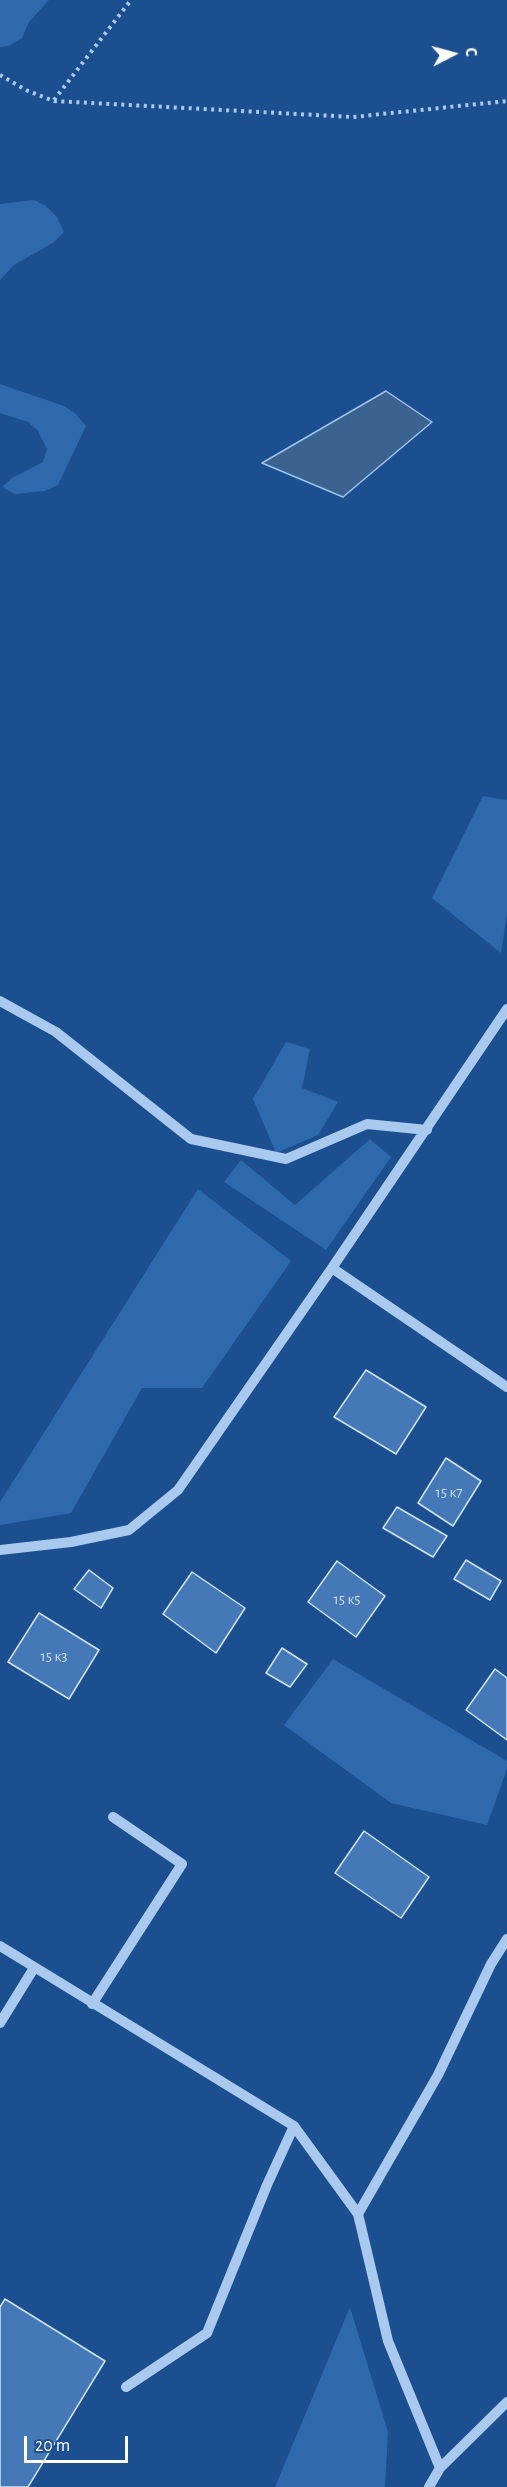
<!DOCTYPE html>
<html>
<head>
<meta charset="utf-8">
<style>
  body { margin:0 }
  #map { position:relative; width:507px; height:2487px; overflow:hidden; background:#1b4f8f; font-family:"Alegreya Sans",sans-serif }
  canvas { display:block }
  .north { position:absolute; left:423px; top:24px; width:60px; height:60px; -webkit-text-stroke:4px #1b4f8f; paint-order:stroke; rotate:84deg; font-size:16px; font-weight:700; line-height:24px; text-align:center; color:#fff }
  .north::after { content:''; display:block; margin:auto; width:21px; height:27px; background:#fff; clip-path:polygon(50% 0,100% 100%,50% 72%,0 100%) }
  .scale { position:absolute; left:24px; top:2436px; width:104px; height:27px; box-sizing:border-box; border:3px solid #fff; border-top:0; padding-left:8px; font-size:18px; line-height:21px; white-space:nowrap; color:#fff; -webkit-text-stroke:4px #1b4f8f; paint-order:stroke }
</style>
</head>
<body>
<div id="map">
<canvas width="507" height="2487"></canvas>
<div class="north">С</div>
<div class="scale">20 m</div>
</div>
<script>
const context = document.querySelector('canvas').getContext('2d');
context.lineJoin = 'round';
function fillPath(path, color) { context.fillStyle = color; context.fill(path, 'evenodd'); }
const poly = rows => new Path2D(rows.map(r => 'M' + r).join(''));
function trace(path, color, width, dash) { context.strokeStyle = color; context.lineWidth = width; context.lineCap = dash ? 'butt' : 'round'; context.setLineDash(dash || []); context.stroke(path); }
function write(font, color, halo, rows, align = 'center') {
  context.font = font + ' "Alegreya Sans",sans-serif'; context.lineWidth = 4.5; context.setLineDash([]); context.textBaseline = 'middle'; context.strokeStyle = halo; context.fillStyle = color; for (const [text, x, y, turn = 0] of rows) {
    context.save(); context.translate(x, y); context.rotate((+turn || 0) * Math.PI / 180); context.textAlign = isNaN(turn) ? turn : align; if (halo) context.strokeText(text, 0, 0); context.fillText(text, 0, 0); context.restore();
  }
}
const green = poly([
  [0,0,49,0,29,22,22,38,9,46,0,47],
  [34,200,46,206,57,217,64,232,54,242,14,265,0,280,0,204],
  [0,384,64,406,76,414,86,426,58,485,45,491,15,494,2,487,12,478,43,462,47,449,38,431,28,422,0,413],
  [483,796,507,800,507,914,501,953,432,898],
  [286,1042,310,1049,302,1088,338,1102,318,1135,276,1153,253,1099],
  [370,1139,391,1157,326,1250,224,1182,241,1160,295,1205],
  [198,1189,291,1261,202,1388,142,1388,71,1513,0,1525,0,1502],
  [333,1659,507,1761,507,1769,487,1825,391,1803,284,1725],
  [350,2307,388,2432,385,2487,275,2487]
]);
const water = poly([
  [386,391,432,422,343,497,262,463,386,391]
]);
const building = poly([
  [366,1370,426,1407,396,1454,334,1417,366,1370],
  [446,1458,481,1481,453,1526,418,1503,446,1458],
  [397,1507,447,1536,433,1557,383,1528,397,1507],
  [466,1560,501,1581,490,1600,454,1579,466,1560],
  [337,1561,385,1596,356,1637,308,1602,337,1561],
  [89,1570,113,1588,101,1608,74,1589,89,1570],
  [192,1572,245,1608,216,1653,163,1614,192,1572],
  [39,1613,99,1650,69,1699,8,1662,39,1613],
  [282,1648,307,1664,290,1687,266,1673,282,1648],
  [495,1669,507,1678,507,1740,466,1710,495,1669],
  [364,1831,429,1877,401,1918,335,1873,364,1831],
  [5,2299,105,2361,28,2487,0,2487,0,2307,5,2299]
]);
const path = poly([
  [0,75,28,91,54,101,353,117,507,101],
  [54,100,131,0]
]);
const minor = poly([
  [0,1001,56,1032,191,1139,286,1159,367,1124,427,1130],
  [507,1009,332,1268,507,1387],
  [0,1550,71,1542,129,1530,178,1490,332,1268],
  [0,1946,294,2126,358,2214,388,2341,440,2468],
  [92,2004,182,1864,113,1817],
  [0,2023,34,1968],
  [358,2214,438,2075,491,1964,507,1939],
  [126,2387,207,2333,267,2185,294,2126],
  [429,2487,440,2468,507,2402]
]);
const numberNames = [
  ["15 к7",449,1492],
  ["15 к5",347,1599],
  ["15 к3",54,1656]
];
fillPath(green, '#2e69ad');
fillPath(water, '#3c6290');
trace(water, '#9cc4f0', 1.5);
fillPath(building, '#4478b7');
trace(building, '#cfe3fa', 1.5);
trace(path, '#a9c9ee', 4, [3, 4.5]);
trace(minor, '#a9c9ee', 10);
write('15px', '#d0dded', null, numberNames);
</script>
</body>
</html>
